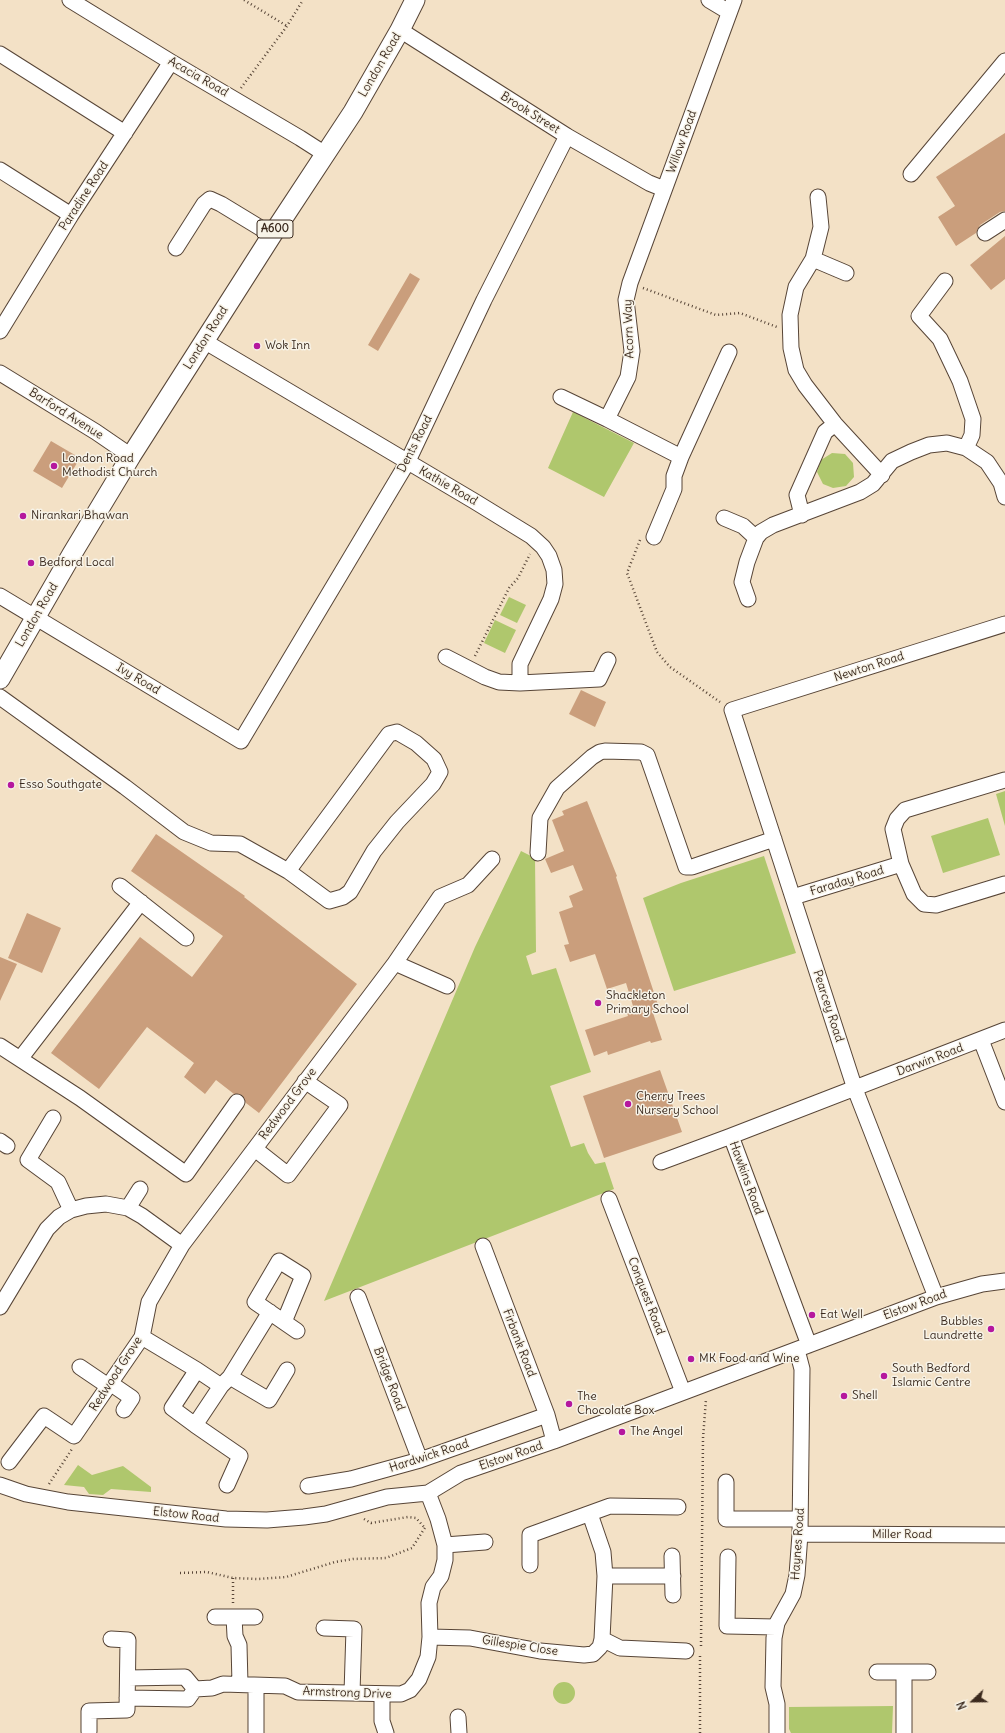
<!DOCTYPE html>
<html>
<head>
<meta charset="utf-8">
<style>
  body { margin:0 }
  #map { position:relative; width:1005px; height:1733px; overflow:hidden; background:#f3e1c6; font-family:Delius,sans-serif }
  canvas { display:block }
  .north { position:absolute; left:953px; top:1681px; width:40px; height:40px; -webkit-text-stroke:3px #f7f3e8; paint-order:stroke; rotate:248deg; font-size:11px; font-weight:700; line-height:16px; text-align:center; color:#3b2a1e }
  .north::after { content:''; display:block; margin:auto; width:14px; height:18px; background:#3b2a1e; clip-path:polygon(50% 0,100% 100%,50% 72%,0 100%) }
</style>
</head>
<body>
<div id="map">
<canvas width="1005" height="1733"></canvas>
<div class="north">N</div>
</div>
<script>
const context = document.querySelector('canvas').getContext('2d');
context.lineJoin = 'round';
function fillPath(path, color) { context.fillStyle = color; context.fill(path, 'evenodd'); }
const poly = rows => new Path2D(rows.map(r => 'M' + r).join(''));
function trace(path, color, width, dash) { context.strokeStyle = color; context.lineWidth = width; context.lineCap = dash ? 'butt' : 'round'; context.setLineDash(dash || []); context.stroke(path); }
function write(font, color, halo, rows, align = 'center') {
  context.font = font + ' Delius,sans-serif'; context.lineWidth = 3; context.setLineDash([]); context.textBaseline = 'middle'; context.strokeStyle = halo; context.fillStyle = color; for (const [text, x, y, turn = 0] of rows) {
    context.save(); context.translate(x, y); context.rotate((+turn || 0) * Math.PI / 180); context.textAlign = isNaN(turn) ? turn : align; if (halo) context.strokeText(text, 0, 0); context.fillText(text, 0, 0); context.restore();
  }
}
const green = poly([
  [573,412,634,443,604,497,548,468],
  [832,453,845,454,853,463,854,477,846,486,833,488,823,484,817,472,821,460],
  [509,597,526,605,517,623,500,615],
  [495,620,516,630,505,653,484,643],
  [1005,791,1005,826,996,794],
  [988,818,1000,855,943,873,931,836],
  [521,851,535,858,536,952,526,956,532,975,556,968,591,1072,550,1086,571,1147,584,1143,588,1153,595,1164,605,1162,614,1189,324,1301,475,947],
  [764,856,796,953,674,991,643,898,681,883],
  [78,1465,92,1475,123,1466,151,1487,151,1492,111,1489,103,1495,89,1494,84,1487,64,1485],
  '553 1693a11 11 0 1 1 22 0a11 11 0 1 1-22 0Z',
  [893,1706,892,1733,791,1733,789,1729,789,1707]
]);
const building = poly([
  [1005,133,1005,211,1000,212,980,225,976,233,956,246,938,217,955,206,936,177],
  [1005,236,1005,279,991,290,970,265],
  [410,273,420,279,378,351,368,345],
  [51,441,80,458,62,488,33,471],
  [581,690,606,702,595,727,569,714],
  [587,801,617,876,616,877,659,1008,652,1010,662,1040,651,1043,650,1041,608,1055,607,1051,594,1056,585,1030,628,1016,626,1009,633,1006,626,983,607,989,595,954,570,962,564,945,569,944,559,912,573,907,569,896,583,890,573,865,551,873,545,859,564,851,552,820,564,815,562,811],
  [156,834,245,896,244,897,357,984,259,1113,246,1103,242,1095,234,1094,216,1080,205,1094,184,1077,194,1063,147,1027,99,1089,51,1053,140,937,192,977,223,936,131,871],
  [27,913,61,928,42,973,8,958],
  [0,957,17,964,0,1001],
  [660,1070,682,1132,604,1158,583,1096]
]);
const path = poly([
  [244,0,287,26],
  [241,88,287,26,303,0],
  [643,288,716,315,740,313,777,327],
  [640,540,627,573,657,652,670,667,720,702],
  [475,656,509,588,518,578,530,554],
  [49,1484,72,1449],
  [364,1519,371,1523,408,1517,416,1518,424,1527],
  [180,1573,207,1572,233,1578,258,1579,286,1577,335,1562,353,1559,386,1558,412,1548,426,1526],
  [233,1578,233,1603],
  [701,1646,703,1438,706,1399],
  [700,1733,700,1655]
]);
const minor = poly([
  [70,0,171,62,300,138,325,154],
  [709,0,729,12],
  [400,30,567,136,649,183,664,189],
  [0,54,125,133],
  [0,170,71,215],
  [911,174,1005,61],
  [818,197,821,227,813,259,796,287,790,315,791,348,796,370,805,385,835,424,882,475],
  [985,233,1005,220],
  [176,248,204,204,210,199,221,204,272,235],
  [813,259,846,273],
  [945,281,919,316,940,339,960,381,973,419,972,435,966,448],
  [0,331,71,215,171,62],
  [204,341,474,501,531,536,543,547,549,556,554,570,555,584,551,599,520,664,520,683],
  [0,373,96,432,131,456],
  [561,397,607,419],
  [681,457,607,419,628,377,632,351,626,300,630,283,734,0],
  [802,515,797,495,825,432,835,424],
  [724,518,743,526,756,538],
  [654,537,674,489,674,476,681,457,729,352],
  [0,596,241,741,407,463,484,300,567,136],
  [748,599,742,582,747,562,756,538,761,532,773,525,860,492,873,484,892,461,911,452,929,445,947,443,966,448,987,462,1001,483,1005,497],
  [446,657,485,677,499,682,520,683,599,679,608,660],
  [0,697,125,787,184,832,211,843,240,844,288,871,329,901,343,897,350,892,374,851,397,822,433,784,440,772,434,759,416,743,397,732,389,734,288,871],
  [1005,780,905,810,897,819,893,829,901,864,914,894,924,904,936,905,1005,884],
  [538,853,540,818,557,788,592,757,600,752,605,751,641,752,647,755,686,867,692,867,774,839],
  [120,886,186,938],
  [793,897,901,864],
  [395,963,447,986],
  [981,1040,1005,1102],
  [0,1046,80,1098,186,1174,237,1102],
  [20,1059,141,902],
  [53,1118,28,1160,58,1182,71,1210],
  [0,1141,7,1146],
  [255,1149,288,1175,340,1105,305,1081],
  [661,1162,731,1136],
  [609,1199,683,1392],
  [128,1208,140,1189],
  [483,1246,547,1415,554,1441],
  [358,1297,420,1460],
  [936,1297,855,1089,732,710,1005,624],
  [0,1307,47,1229,59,1217,71,1210,86,1206,106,1204,128,1208,142,1216,182,1245],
  [284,1322,303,1276,279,1261,255,1302,297,1331],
  [142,1337,197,1370],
  [809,1345,731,1136,1005,1030],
  [80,1367,108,1386],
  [230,1377,269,1400,287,1370],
  [110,1383,132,1398,124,1410],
  [221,1386,197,1370,172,1408,195,1425,221,1386,230,1377,270,1312],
  [195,1425,240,1456,227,1485],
  [9,1462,44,1416,74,1436,142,1337,149,1302,182,1245,395,963,440,897,468,885,492,859],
  [726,1482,726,1519,800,1519],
  [0,1485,26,1494,68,1502,226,1519,267,1520,304,1517,326,1514,387,1497,428,1493,461,1473,554,1441,936,1297,982,1284,1005,1281],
  [308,1486,351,1479,420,1460,547,1415],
  [800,1534,1005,1535],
  [445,1545,485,1542],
  [672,1556,673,1595],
  [728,1557,727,1626,776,1627],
  [530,1565,530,1535,610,1506,678,1507],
  [605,1576,673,1576],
  [215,1617,255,1617],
  [234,1617,235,1636,239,1645,240,1684],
  [324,1628,354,1629,352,1693],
  [430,1637,470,1638,540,1651,584,1655,593,1654,600,1647,602,1639,605,1576,603,1552,590,1514],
  [602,1639,620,1648,686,1651],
  [877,1672,928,1672],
  [904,1672,904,1733],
  [128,1678,185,1677,195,1689],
  [256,1686,256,1733],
  [382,1694,382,1721,386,1733],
  [127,1698,188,1699,195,1689,212,1688,223,1684,285,1686,298,1692,401,1694,410,1690,419,1679,428,1657,430,1637,429,1603,433,1587,441,1576,445,1560,445,1545,438,1519,428,1493],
  [458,1717,459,1733],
  [89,1731,89,1711,127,1710,128,1640,111,1639],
  [777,1733,777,1704,773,1687,774,1638,777,1623,793,1594,797,1575,800,1534,802,1369,797,1350]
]);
const major = poly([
  [0,679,72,554,131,456,272,235,353,112,400,30,415,0]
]);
const markers = [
  [257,346,4,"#b5179e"],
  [54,466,4,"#b5179e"],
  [23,516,4,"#b5179e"],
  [31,563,4,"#b5179e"],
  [11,785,4,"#b5179e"],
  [598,1003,4,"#b5179e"],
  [628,1104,4,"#b5179e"],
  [812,1315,4,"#b5179e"],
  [991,1329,4,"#b5179e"],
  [691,1359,4,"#b5179e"],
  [884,1376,4,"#b5179e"],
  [844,1396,4,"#b5179e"],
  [569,1404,4,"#b5179e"],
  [622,1432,4,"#b5179e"]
];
const shields = [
  [275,229,36]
];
const shieldNames = [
  ["A600",275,229]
];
const streetNames = [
  ["London Road",380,65,-60],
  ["Acacia Road",198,77,30],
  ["Brook Street",530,113,32],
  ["Willow Road",682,142,-70],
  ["Paradine Road",84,196,-57],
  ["Acorn Way",629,329,-92],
  ["London Road",206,338,-58],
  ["Barford Avenue",66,414,32],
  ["Dents Road",415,444,-63],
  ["Kathie Road",448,486,30],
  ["London Road",37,615,-60],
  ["Newton Road",869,667,-18],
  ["Ivy Road",138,679,31],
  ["Faraday Road",847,881,-17],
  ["Pearcey Road",828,1006,72],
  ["Darwin Road",930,1060,-21],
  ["Redwood Grove",288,1104,-53],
  ["Hawkins Road",746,1178,70],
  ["Conquest Road",646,1296,69],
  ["Elstow Road",915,1305,-20],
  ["Firbank Road",519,1343,69],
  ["Redwood Grove",116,1374,-57],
  ["Bridge Road",389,1379,69],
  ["Hardwick Road",429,1456,-18],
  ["Elstow Road",511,1456,-19],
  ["Elstow Road",186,1515,6],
  ["Miller Road",902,1535],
  ["Haynes Road",798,1544,-86],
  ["Gillespie Close",520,1646,9],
  ["Armstrong Drive",347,1693,2]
];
const poiNames = [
  ["Wok Inn",265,346],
  ["London Road",62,459],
  ["Methodist Church",62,473],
  ["Nirankari Bhawan",31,516],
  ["Bedford Local",39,563],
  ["Esso Southgate",19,785],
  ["Shackleton",606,996],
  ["Primary School",606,1010],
  ["Cherry Trees",636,1097],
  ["Nursery School",636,1111],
  ["Eat Well",820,1315],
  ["Bubbles",983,1322,"right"],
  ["Laundrette",983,1336,"right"],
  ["MK Food and Wine",699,1359],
  ["South Bedford",892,1369],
  ["Islamic Centre",892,1383],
  ["Shell",852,1396],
  ["The",577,1397],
  ["Chocolate Box",577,1411],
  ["The Angel",630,1432]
];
fillPath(green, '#afc76d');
fillPath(building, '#ca9e7c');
trace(minor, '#574537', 17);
trace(major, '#574537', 21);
trace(path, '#574537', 2.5, [1, 3]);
trace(minor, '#fff', 15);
trace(major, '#fff', 19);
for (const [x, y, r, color] of markers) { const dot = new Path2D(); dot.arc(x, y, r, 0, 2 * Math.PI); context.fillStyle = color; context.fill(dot); trace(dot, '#f7f3e8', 1.5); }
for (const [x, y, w] of shields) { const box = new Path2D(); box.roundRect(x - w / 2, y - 9, w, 18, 3); context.fillStyle = '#f7f3e8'; context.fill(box); trace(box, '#3b2a1e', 1); }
write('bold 11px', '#3b2a1e', null, shieldNames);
write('12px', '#3b2a1e', '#f7f3e8', streetNames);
write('12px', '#3b2a1e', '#f7f3e8', poiNames, 'left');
</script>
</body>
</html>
